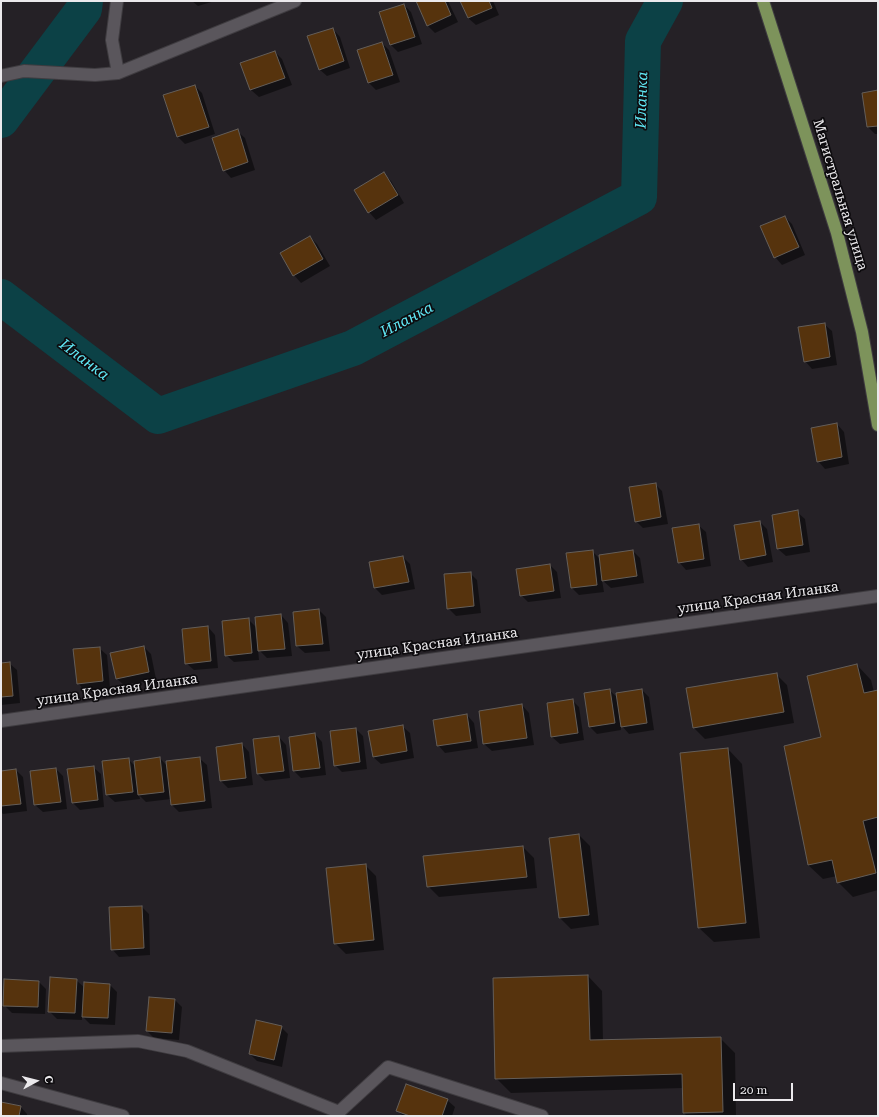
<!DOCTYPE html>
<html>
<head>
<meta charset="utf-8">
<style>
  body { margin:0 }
  #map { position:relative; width:879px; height:1117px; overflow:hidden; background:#252126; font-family:"Roboto Serif",serif }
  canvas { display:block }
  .frame { position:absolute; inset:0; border:2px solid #ebe9ec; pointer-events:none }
  .north { position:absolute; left:16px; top:1061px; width:40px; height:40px; -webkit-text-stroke:3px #0d0b0e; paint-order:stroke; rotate:83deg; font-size:11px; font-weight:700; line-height:16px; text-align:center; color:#ebe9ec }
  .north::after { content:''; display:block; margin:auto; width:14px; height:18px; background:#ebe9ec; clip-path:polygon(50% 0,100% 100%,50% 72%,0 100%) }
  .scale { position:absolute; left:733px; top:1083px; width:60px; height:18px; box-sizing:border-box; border:2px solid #ebe9ec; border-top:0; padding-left:5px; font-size:12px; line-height:14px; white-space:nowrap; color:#ebe9ec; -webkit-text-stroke:3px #0d0b0e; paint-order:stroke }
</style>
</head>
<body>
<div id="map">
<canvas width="879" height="1117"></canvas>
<div class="frame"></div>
<div class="north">С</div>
<div class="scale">20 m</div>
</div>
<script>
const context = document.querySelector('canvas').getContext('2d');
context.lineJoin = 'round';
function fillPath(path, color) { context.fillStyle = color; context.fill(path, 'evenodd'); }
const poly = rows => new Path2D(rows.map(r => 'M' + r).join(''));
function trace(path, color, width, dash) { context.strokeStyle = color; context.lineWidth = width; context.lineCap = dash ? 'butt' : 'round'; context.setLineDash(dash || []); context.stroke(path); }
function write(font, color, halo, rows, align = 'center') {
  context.font = font + ' "Roboto Serif",serif'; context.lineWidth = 3.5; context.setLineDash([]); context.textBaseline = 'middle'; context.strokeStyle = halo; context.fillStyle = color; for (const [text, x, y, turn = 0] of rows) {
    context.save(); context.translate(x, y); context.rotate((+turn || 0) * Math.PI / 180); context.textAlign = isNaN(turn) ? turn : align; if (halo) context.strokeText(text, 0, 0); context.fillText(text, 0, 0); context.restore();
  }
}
const shadow = poly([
  [192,1,215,1,198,6],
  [417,1,448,1,458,22,435,33,428,26],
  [461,1,493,1,499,15,476,25,468,18],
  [404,5,411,12,422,44,398,52,391,45],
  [333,29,340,37,350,68,327,76,319,69],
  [382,43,389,50,400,82,376,90,369,83,359,51],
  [275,52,282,59,292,85,259,97,251,90,242,64],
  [195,86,202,93,215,134,185,144,178,137],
  [878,91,878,134,875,134,868,127,863,94],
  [237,131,245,138,255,170,231,178,224,170],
  [384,174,391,181,404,203,376,220,369,212],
  [785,217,792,224,805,255,782,265,775,257],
  [310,237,317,244,330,266,301,283,294,275],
  [824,324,832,331,837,365,812,369,805,361],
  [837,424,844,432,849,464,825,469,818,461],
  [655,484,662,491,668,524,643,528,636,521],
  [797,512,805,519,810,552,786,556,778,549],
  [760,522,767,529,773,562,748,567,741,559],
  [698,525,706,532,711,566,686,570,679,562],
  [592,551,600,559,633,551,640,558,644,583,611,588,602,580,604,592,579,595,572,588],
  [403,557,410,564,415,589,382,595,375,588],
  [550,565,557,572,561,598,528,602,521,595],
  [470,573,477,580,481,613,456,616,448,608],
  [319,610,326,617,330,651,305,653,297,646,294,613],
  [281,615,288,623,292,656,267,658,258,649,259,660,234,662,226,655,248,619,257,628],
  [208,627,215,635,218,668,194,670,186,663],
  [144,647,151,654,156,679,124,685,116,678],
  [99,648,107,655,110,688,85,691,78,683],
  [9,663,17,670,20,703,1,705,1,664],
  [857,665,871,680,874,692,878,691,878,890,853,897,838,882,837,876,823,879,808,865,822,738],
  [776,674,787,685,794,723,705,739,694,728],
  [609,690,618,698,642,690,649,697,654,730,629,734,621,725,621,730,597,734,590,727],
  [572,700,579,707,584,740,560,744,552,737,548,704],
  [522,705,529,713,534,745,492,751,484,744,480,712],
  [467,715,474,723,478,748,445,753,438,745],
  [402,726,410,733,414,758,381,764,373,757],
  [356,729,363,736,367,769,342,772,335,765],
  [315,734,322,742,326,775,301,778,294,771],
  [279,737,286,745,290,778,265,781,258,774],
  [242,744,249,752,253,785,228,788,221,781],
  [728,749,742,764,760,938,714,942,699,928],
  [160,758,167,766,199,758,207,765,212,808,179,812,172,805,171,799,146,802,139,795,140,799,115,802,107,795,103,762,128,759,135,766],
  [93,767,101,774,104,807,80,810,73,803],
  [56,769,63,776,67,809,43,812,35,805,31,772],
  [16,770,23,777,27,811,3,814,1,812,1,772],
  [579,835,590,846,599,925,571,929,560,918],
  [523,847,534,858,537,888,439,897,428,886],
  [365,865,376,876,384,950,346,954,335,943],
  [142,907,149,914,150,955,119,957,112,949],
  [588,976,602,991,603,1041,720,1038,735,1053,736,1116,687,1116,684,1113,683,1088,511,1093,496,1078],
  [76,980,85,988,110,985,117,992,115,1025,90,1024,82,1016,82,1020,57,1019,49,1011],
  [39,982,46,989,45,1014,12,1013,4,1005],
  [175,1000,182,1007,179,1040,154,1038,147,1031],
  [281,1027,288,1034,282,1067,257,1061,250,1054],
  [447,1100,455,1107,452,1116,403,1116,397,1110],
  [1,1103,20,1106,27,1114,27,1116,1,1116]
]);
const river = poly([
  [1,120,84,9,85,1],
  [1,297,158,416,353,348,639,197,643,41,665,1]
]);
const building = poly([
  [416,1,445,1,451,15,427,26,416,1],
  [460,1,489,1,492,8,468,18,460,1],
  [404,4,415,37,390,45,379,12,404,4],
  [333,28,344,61,319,70,307,36,333,28],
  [382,42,393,75,368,83,357,50,382,42],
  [275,51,285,78,250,90,240,63,275,51],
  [195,85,209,127,177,137,163,95,195,85],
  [878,90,878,126,867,127,862,93,878,90],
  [238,129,248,162,223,171,212,138,238,129],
  [384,172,398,195,368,213,354,190,384,172],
  [785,216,799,247,774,258,760,226,785,216],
  [310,236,323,259,293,276,280,253,310,236],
  [825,323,830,357,804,362,798,327,825,323],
  [837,423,842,457,817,462,811,428,837,423],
  [656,483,661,517,635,522,629,487,656,483],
  [798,510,803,545,777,549,772,515,798,510],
  [760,521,766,555,740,560,734,525,760,521],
  [699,524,704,559,678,563,672,528,699,524],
  [593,550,597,585,571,588,566,553,593,550],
  [633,550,637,576,602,581,599,555,633,550],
  [403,556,409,582,374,588,369,562,403,556],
  [550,564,554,591,520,596,516,569,550,564],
  [471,572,474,606,447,609,444,574,471,572],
  [319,609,323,644,296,646,293,612,319,609],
  [281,614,285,649,258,651,255,617,281,614],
  [249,618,252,653,225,656,222,621,249,618],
  [208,626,211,661,185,664,182,629,208,626],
  [144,646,149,672,116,679,110,653,144,646],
  [100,647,103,681,77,684,73,649,100,647],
  [10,662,13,696,1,697,1,663,10,662],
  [857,664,864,693,878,690,878,817,863,821,876,873,837,883,832,860,808,865,784,746,821,737,807,676,857,664],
  [777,673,784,712,693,728,686,688,777,673],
  [610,689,615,723,589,727,584,693,610,689],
  [642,689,647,723,621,727,616,693,642,689],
  [573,699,578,733,551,737,547,703,573,699],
  [522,704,527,738,483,744,479,711,522,704],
  [467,714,471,741,437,746,433,720,467,714],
  [403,725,407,751,373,757,368,731,403,725],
  [356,728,360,762,334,766,330,731,356,728],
  [315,733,320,768,293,771,289,737,315,733],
  [279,736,284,771,257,774,253,739,279,736],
  [242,743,246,778,220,781,216,747,242,743],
  [728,748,746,923,698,928,680,753,728,748],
  [160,757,164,792,138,795,134,761,160,757],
  [200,757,205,801,171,805,166,761,200,757],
  [129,758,133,792,106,795,102,761,129,758],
  [94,766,98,800,72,803,67,769,94,766],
  [56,768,61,802,34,805,30,771,56,768],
  [16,769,21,804,1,806,1,771,16,769],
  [579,834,589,915,559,918,549,838,579,834],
  [523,846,527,877,427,887,423,856,523,846],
  [366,864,374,940,334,944,326,868,366,864],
  [142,906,144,948,111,950,109,907,142,906],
  [588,975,590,1040,721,1037,723,1112,683,1113,682,1074,495,1079,493,978,588,975],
  [50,977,77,979,75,1013,48,1012,50,977],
  [4,979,39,981,38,1007,3,1006,4,979],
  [84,982,110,984,108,1018,82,1017,84,982],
  [149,997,175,999,172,1033,146,1031,149,997],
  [256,1020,282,1026,274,1060,249,1054,256,1020],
  [406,1084,448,1099,442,1116,410,1116,396,1111,406,1084],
  [1,1102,21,1106,19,1116,1,1116,1,1102]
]);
const street = poly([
  [117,1,112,40,118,73,295,1],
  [1,76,24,71,95,75,118,73],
  [1,721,878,596],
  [1,1046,138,1041,187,1051,339,1112],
  [1,1083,123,1116],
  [339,1116,339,1112,388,1067,542,1116]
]);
const primary = poly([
  [763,1,837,233,862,332,878,425]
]);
const streetNames = [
  ["Магистральная улица",840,195,73],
  ["улица Красная Иланка",758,598,-8],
  ["улица Красная Иланка",437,644,-8],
  ["улица Красная Иланка",117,690,-8]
];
const waterNames = [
  ["Иланка",642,100,-88],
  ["Иланка",407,320,-28],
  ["Иланка",84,360,37]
];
fillPath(shadow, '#0007');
trace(river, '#0c4146', 36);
fillPath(building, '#56330d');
trace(building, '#645e59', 1);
trace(street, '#3f3c40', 14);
trace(primary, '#3f3c40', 14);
trace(street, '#5a565c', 12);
trace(primary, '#7d935b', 12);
write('14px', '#ebe9ec', '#0d0b0e', streetNames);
write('italic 15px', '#60e9f6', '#0d0b0e', waterNames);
</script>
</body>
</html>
